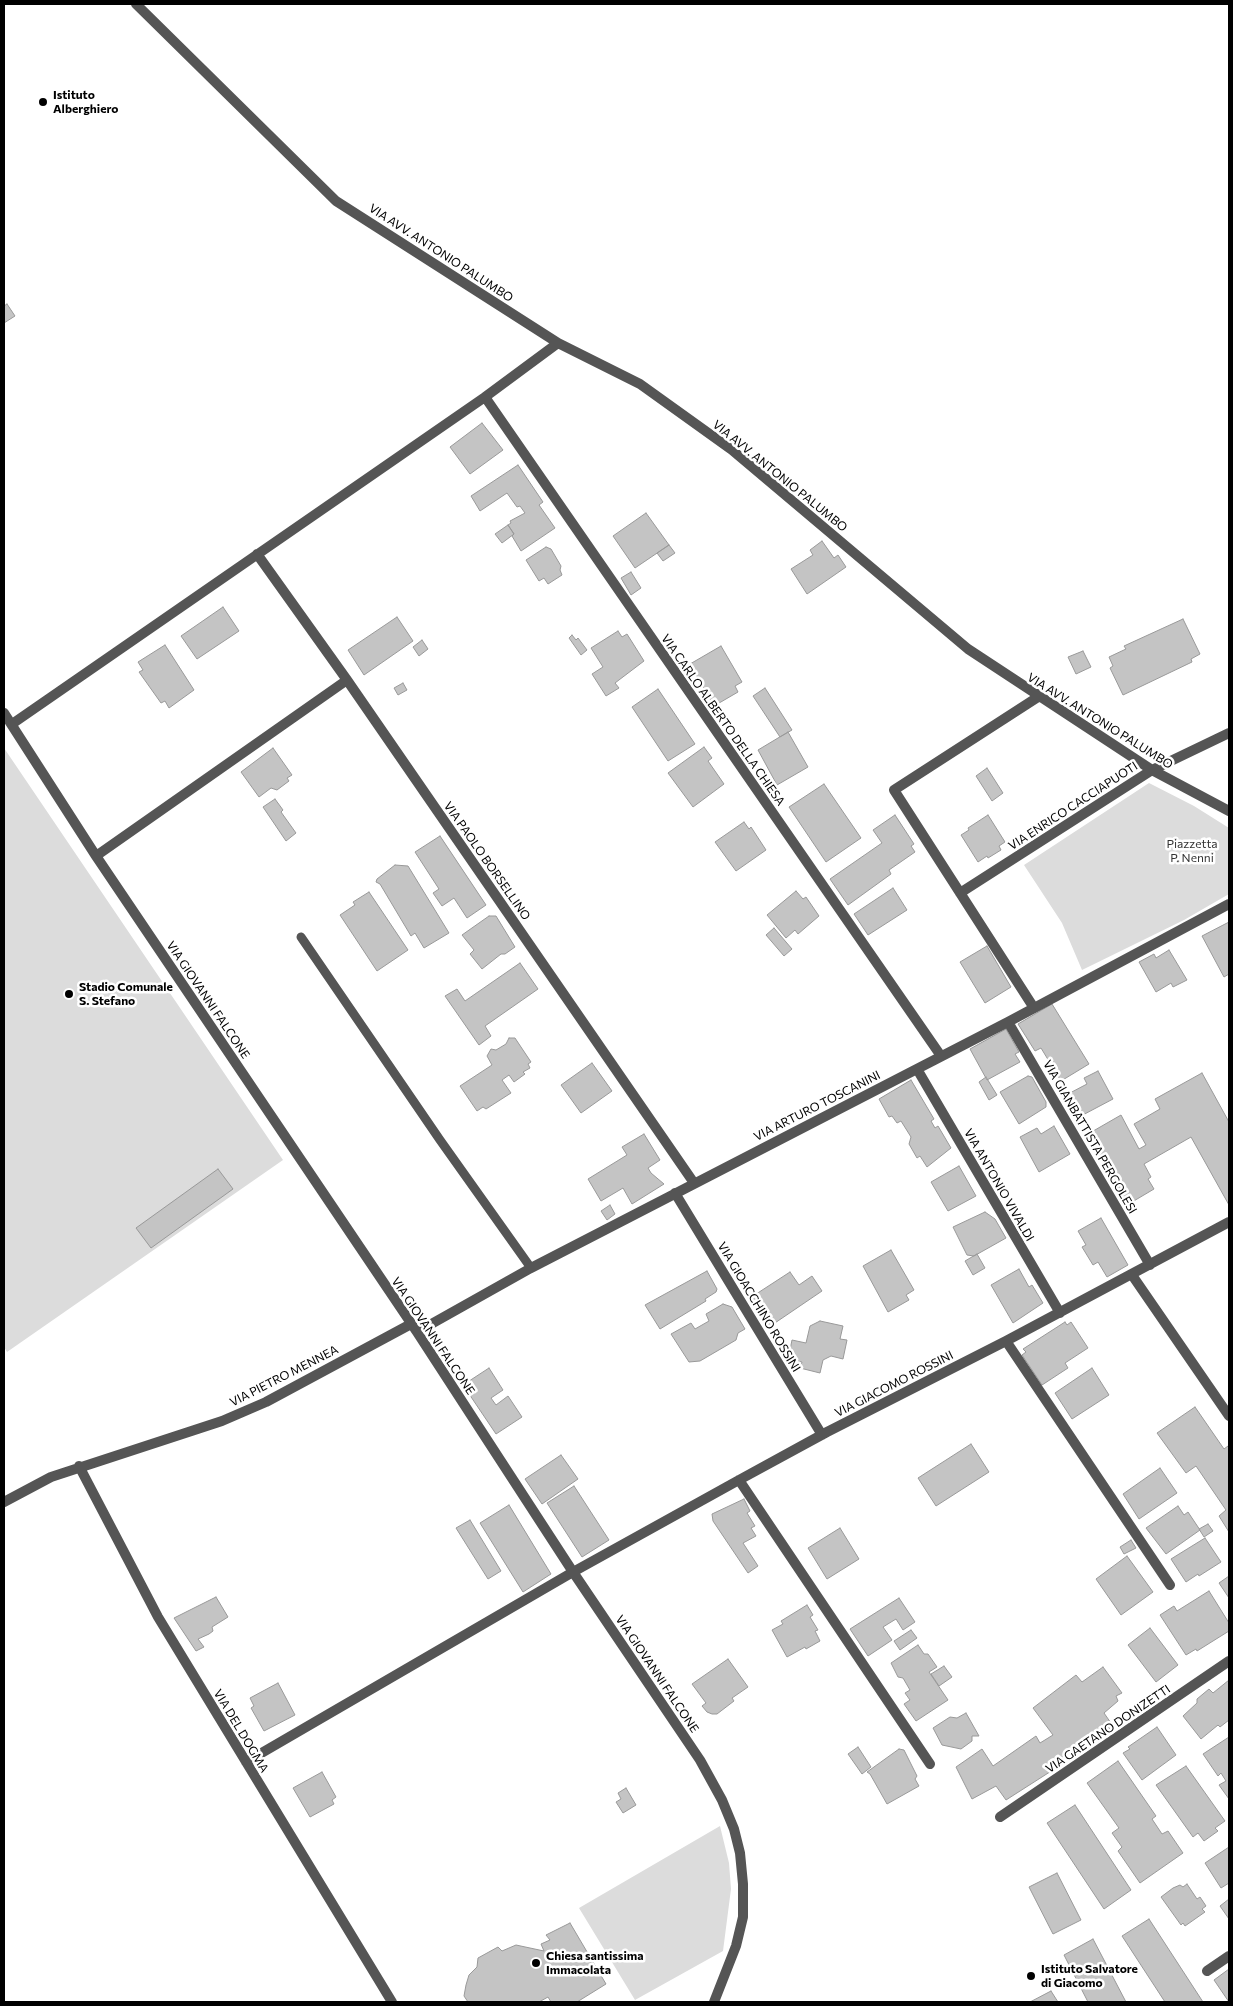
<!DOCTYPE html>
<html>
<head>
<meta charset="utf-8">
<style>
  body { margin:0 }
  #map { position:relative; width:1233px; height:2006px; overflow:hidden; background:#fff; font-family:Commissioner,sans-serif }
  canvas { display:block }
  .frame { position:absolute; inset:0; border:5px solid #000; pointer-events:none }
</style>
</head>
<body>
<div id="map">
<canvas width="1233" height="2006"></canvas>
<div class="frame"></div>
</div>
<script>
const context = document.querySelector('canvas').getContext('2d');
context.lineJoin = 'round';
function fillPath(path, color) { context.fillStyle = color; context.fill(path, 'evenodd'); }
const poly = rows => new Path2D(rows.map(r => 'M' + r).join(''));
function trace(path, color, width, dash) { context.strokeStyle = color; context.lineWidth = width; context.lineCap = dash ? 'butt' : 'round'; context.setLineDash(dash || []); context.stroke(path); }
function write(font, color, halo, rows, align = 'center') {
  context.font = font + ' Commissioner,sans-serif'; context.lineWidth = 5; context.setLineDash([]); context.textBaseline = 'middle'; context.strokeStyle = halo; context.fillStyle = color; for (const [text, x, y, turn = 0] of rows) {
    context.save(); context.translate(x, y); context.rotate((+turn || 0) * Math.PI / 180); context.textAlign = isNaN(turn) ? turn : align; if (halo) context.strokeText(text, 0, 0); context.fillText(text, 0, 0); context.restore();
  }
}
const green = poly([
  [4,748,283,1160,7,1352,4,1347],
  [1149,783,1194,806,1229,828,1229,894,1184,920,1082,970,1062,923,1024,865],
  [720,1826,729,1863,731,1889,723,1951,635,2000,579,1908]
]);
const building = poly([
  [7,304,15,316,4,323,4,306,7,304],
  [482,423,503,450,470,474,450,447,482,423],
  [518,465,543,502,539,505,555,528,521,551,512,536,514,534,508,525,511,523,510,521,525,513,520,506,517,507,507,493,480,511,471,496,518,465],
  [646,513,669,545,635,568,613,536,646,513],
  [508,525,514,534,502,543,495,534,508,525],
  [822,541,834,558,838,555,846,567,807,594,791,569,813,555,810,550,822,541],
  [669,545,675,553,663,561,657,553,669,545],
  [546,547,551,549,561,566,560,570,562,575,548,584,544,578,539,581,526,560,546,547],
  [631,572,641,588,631,595,621,578,631,572],
  [223,607,239,631,197,659,181,636,223,607],
  [397,617,413,641,364,675,348,650,397,617],
  [1183,619,1200,654,1191,659,1192,662,1123,695,1110,668,1113,666,1109,657,1126,649,1124,646,1183,619],
  [618,631,622,637,627,634,644,661,615,683,619,688,606,696,592,674,603,667,591,648,618,631],
  [572,635,576,640,578,638,587,650,581,655,569,638,572,635],
  [422,640,428,649,419,656,413,647,422,640],
  [165,645,194,690,169,708,165,701,161,703,139,672,143,670,138,662,165,645],
  [721,646,742,682,735,686,738,692,714,706,690,664,721,646],
  [1083,651,1091,667,1076,674,1068,657,1083,651],
  [403,683,407,690,398,695,394,688,403,683],
  [765,688,792,730,780,737,753,696,765,688],
  [658,689,695,744,668,761,632,707,658,689],
  [788,732,808,767,777,785,758,750,788,732],
  [704,747,712,758,708,761,724,784,693,807,668,773,704,747],
  [273,748,292,775,287,778,289,781,277,790,271,788,259,797,241,772,273,748],
  [987,768,1003,793,992,801,976,776,987,768],
  [824,784,861,838,826,862,789,807,824,784],
  [275,799,283,810,281,812,296,833,286,841,263,807,275,799],
  [895,815,914,844,911,846,915,852,889,870,891,874,848,905,830,879,882,843,873,830,895,815],
  [988,815,1005,842,999,846,1001,850,988,858,987,856,978,862,961,835,969,830,968,828,988,815],
  [744,822,749,829,751,827,766,850,736,871,715,842,744,822],
  [440,836,486,905,467,918,454,898,442,906,433,893,439,889,415,852,440,836],
  [395,865,408,866,449,933,424,948,415,933,411,936,380,884,376,882,377,879,395,865],
  [893,888,907,910,868,935,854,914,893,888],
  [796,891,803,899,806,897,819,916,798,934,795,930,786,938,767,915,796,891],
  [369,892,408,950,377,971,340,915,355,905,353,902,369,892],
  [489,916,496,916,515,947,505,954,501,954,482,969,470,954,474,950,462,935,489,916],
  [1229,922,1229,974,1224,977,1202,936,1229,922],
  [774,928,792,949,784,956,766,935,774,928],
  [987,946,1011,987,985,1003,960,962,987,946],
  [1169,950,1187,980,1173,987,1171,983,1156,992,1139,962,1154,954,1156,958,1169,950],
  [520,963,538,989,485,1026,491,1036,479,1045,445,996,457,989,465,1001,520,963],
  [1052,1004,1089,1064,1061,1081,1041,1048,1035,1051,1018,1024,1052,1004],
  [1006,1029,1019,1052,1015,1054,1020,1062,987,1080,970,1049,1006,1029],
  [509,1038,515,1038,531,1062,528,1064,530,1068,523,1072,525,1074,514,1082,509,1075,502,1080,511,1093,486,1109,483,1107,477,1111,460,1086,492,1065,487,1056,491,1049,496,1050,506,1044,509,1038],
  [592,1063,612,1091,581,1113,561,1085,592,1063],
  [1098,1071,1113,1099,1079,1117,1068,1094,1087,1084,1084,1078,1098,1071],
  [1202,1073,1229,1122,1229,1205,1191,1137,1144,1164,1151,1177,1148,1179,1154,1189,1127,1205,1088,1134,1121,1115,1139,1149,1146,1145,1134,1124,1160,1109,1155,1099,1202,1073],
  [1028,1076,1032,1077,1046,1102,1046,1107,1019,1124,1000,1092,1028,1076],
  [986,1077,997,1095,989,1100,979,1082,986,1077],
  [911,1080,934,1119,931,1121,935,1128,938,1126,951,1148,927,1167,920,1156,917,1158,909,1144,911,1137,901,1121,897,1123,892,1116,889,1117,879,1099,911,1080],
  [1054,1126,1070,1154,1039,1172,1020,1137,1037,1128,1041,1134,1054,1126],
  [644,1134,660,1160,648,1168,651,1173,664,1184,632,1204,623,1188,601,1201,588,1179,627,1155,622,1147,644,1134],
  [959,1166,976,1196,948,1211,931,1182,959,1166],
  [218,1169,233,1189,151,1248,136,1228,218,1169],
  [610,1205,615,1214,607,1220,601,1211,610,1205],
  [985,1212,995,1219,1006,1238,974,1256,967,1255,953,1227,985,1212],
  [1101,1218,1128,1265,1107,1277,1098,1262,1093,1265,1082,1247,1086,1245,1078,1231,1101,1218],
  [891,1250,914,1290,906,1295,909,1300,888,1312,863,1266,891,1250],
  [977,1254,985,1268,973,1275,965,1261,977,1254],
  [1019,1269,1029,1287,1032,1285,1043,1303,1013,1323,991,1285,1019,1269],
  [707,1271,717,1289,716,1292,705,1299,706,1301,660,1329,645,1305,707,1271],
  [790,1272,799,1285,812,1276,822,1291,769,1327,750,1298,790,1272],
  [723,1304,732,1307,745,1329,738,1333,736,1340,700,1361,689,1362,671,1334,691,1323,695,1329,709,1321,706,1314,723,1304],
  [820,1321,843,1326,840,1339,847,1340,843,1359,831,1356,823,1360,820,1373,800,1368,802,1362,793,1360,793,1357,789,1355,792,1340,806,1343,810,1326,820,1321],
  [1065,1322,1067,1325,1071,1322,1088,1348,1065,1363,1068,1368,1042,1385,1022,1355,1026,1352,1023,1349,1065,1322],
  [489,1368,503,1390,491,1398,496,1405,508,1396,522,1417,496,1434,463,1385,489,1368],
  [1092,1368,1109,1395,1072,1419,1055,1393,1092,1368],
  [1195,1407,1224,1449,1228,1446,1229,1449,1229,1532,1219,1516,1226,1510,1196,1466,1186,1473,1157,1433,1195,1407],
  [971,1444,989,1472,936,1506,918,1478,971,1444],
  [561,1455,578,1479,542,1504,525,1479,561,1455],
  [1160,1468,1177,1493,1139,1519,1123,1494,1160,1468],
  [574,1486,609,1540,582,1557,547,1503,574,1486],
  [744,1499,750,1511,747,1513,755,1526,751,1528,756,1536,743,1543,758,1566,748,1573,713,1521,712,1514,744,1499],
  [509,1505,551,1574,523,1592,480,1523,509,1505],
  [1178,1506,1184,1515,1188,1512,1200,1530,1166,1554,1146,1528,1178,1506],
  [470,1520,501,1571,488,1579,456,1528,470,1520],
  [1208,1524,1213,1531,1204,1537,1199,1529,1208,1524],
  [840,1528,859,1559,827,1579,808,1548,840,1528],
  [1205,1538,1221,1562,1199,1576,1198,1574,1186,1582,1171,1559,1205,1538],
  [1131,1540,1136,1548,1124,1554,1120,1547,1131,1540],
  [1127,1556,1153,1592,1121,1615,1096,1579,1127,1556],
  [1229,1576,1229,1598,1219,1583,1229,1576],
  [1209,1591,1229,1623,1229,1631,1197,1651,1196,1649,1186,1655,1160,1615,1174,1606,1177,1611,1209,1591],
  [216,1597,228,1617,212,1627,213,1631,209,1634,198,1639,204,1647,196,1651,174,1618,216,1597],
  [899,1598,915,1622,903,1630,896,1619,883,1627,892,1640,868,1656,850,1629,899,1598],
  [807,1605,813,1615,810,1617,818,1630,815,1631,820,1641,806,1649,805,1647,787,1657,772,1630,783,1624,781,1621,807,1605],
  [1150,1628,1178,1665,1156,1682,1128,1645,1150,1628],
  [911,1630,917,1638,900,1650,894,1641,911,1630],
  [918,1645,924,1654,928,1654,937,1667,929,1672,948,1700,916,1721,904,1704,910,1700,905,1693,910,1690,903,1678,898,1677,891,1663,918,1645],
  [728,1659,748,1687,732,1698,734,1701,717,1714,712,1714,707,1712,702,1706,706,1703,692,1684,728,1659],
  [944,1666,952,1677,939,1686,931,1674,944,1666],
  [1103,1667,1122,1693,1116,1696,1118,1701,1104,1713,1113,1726,1083,1748,1079,1744,1052,1765,1056,1768,1006,1800,996,1786,972,1799,956,1767,982,1749,993,1766,1036,1736,1040,1743,1053,1735,1033,1708,1076,1675,1082,1682,1103,1667],
  [1229,1680,1229,1720,1220,1727,1218,1725,1201,1739,1183,1716,1197,1703,1197,1699,1209,1689,1213,1693,1229,1680],
  [278,1683,295,1715,264,1731,251,1708,254,1706,250,1698,278,1683],
  [966,1713,979,1736,972,1736,972,1741,961,1749,942,1745,933,1728,950,1717,957,1718,966,1713],
  [1157,1727,1176,1755,1142,1780,1123,1753,1130,1749,1128,1747,1157,1727],
  [1229,1737,1229,1799,1219,1785,1226,1781,1221,1773,1218,1776,1203,1754,1229,1737],
  [858,1747,871,1767,862,1774,848,1754,858,1747],
  [899,1749,904,1750,917,1776,915,1779,919,1786,887,1804,870,1774,867,1772,899,1749],
  [1118,1761,1156,1816,1152,1819,1162,1834,1168,1831,1183,1853,1140,1883,1118,1851,1122,1847,1112,1833,1119,1828,1087,1783,1118,1761],
  [1186,1766,1225,1821,1215,1828,1218,1831,1204,1841,1198,1833,1193,1837,1156,1785,1186,1766],
  [322,1772,336,1797,332,1800,334,1804,310,1817,293,1788,322,1772],
  [626,1788,636,1805,623,1813,616,1802,621,1799,618,1793,626,1788],
  [1075,1805,1131,1890,1104,1909,1047,1823,1075,1805],
  [1229,1847,1229,1883,1221,1888,1205,1863,1229,1847],
  [1057,1873,1081,1920,1053,1934,1029,1887,1057,1873],
  [1187,1884,1197,1899,1200,1897,1206,1906,1202,1909,1205,1912,1185,1926,1183,1923,1181,1925,1161,1897,1173,1888,1180,1885,1183,1887,1187,1884],
  [1229,1899,1229,1919,1220,1906,1229,1899],
  [1149,1919,1203,2002,1165,2002,1122,1936,1149,1919],
  [570,1923,606,1984,577,2002,551,2002,548,1997,539,2002,468,2002,464,1996,466,1985,469,1975,477,1967,478,1958,498,1947,502,1951,516,1945,544,1951,541,1944,550,1940,546,1935,570,1923],
  [1093,1939,1126,2002,1088,2002,1064,1955,1093,1939],
  [1229,1969,1229,2002,1214,1980,1229,1969],
  [1051,1991,1058,2002,1030,2002,1051,1991]
]);
const lane = poly([
  [301,937,440,1140,531,1268]
]);
const street = poly([
  [136,4,336,201,558,343,640,384,732,450,968,649,1152,770,1229,811],
  [485,397,941,1056],
  [257,554,347,680,694,1183],
  [4,713,96,856,417,1332,573,1572,700,1760,722,1800,734,1829,740,1853,743,1884,743,1917,736,1946,714,2002],
  [12,724,485,397,558,343],
  [96,856,347,680],
  [960,893,1152,770,1229,733],
  [1034,1008,894,790,1038,697],
  [1008,1022,1150,1265],
  [917,1069,1060,1313],
  [675,1193,822,1435],
  [1132,1275,1229,1416],
  [417,1332,531,1268,1008,1022,1229,904],
  [1006,1341,1170,1585],
  [79,1466,158,1617,392,2002],
  [739,1480,930,1764],
  [4,1502,51,1477,222,1421,266,1402,411,1324],
  [246,1762,573,1572,739,1480,827,1432,1006,1341,1229,1222],
  [1000,1817,1229,1661],
  [1207,1971,1229,1956]
]);
const markers = [
  [43,102,5,"#000"],
  [69,994,5,"#000"],
  [536,1963,5,"#000"],
  [1031,1976,5,"#000"]
];
const poiNames = [
  ["Istituto",53,95],
  ["Alberghiero",53,109],
  ["Stadio Comunale",79,987],
  ["S. Stefano",79,1001],
  ["Chiesa santissima",546,1956],
  ["Immacolata",546,1970],
  ["Istituto Salvatore",1041,1969],
  ["di Giacomo",1041,1983]
];
const streetNames = [
  ["VIA AVV. ANTONIO PALUMBO",441,253,33],
  ["VIA AVV. ANTONIO PALUMBO",780,476,39],
  ["VIA CARLO ALBERTO DELLA CHIESA",723,720,55],
  ["VIA AVV. ANTONIO PALUMBO",1100,721,32],
  ["VIA ENRICO CACCIAPUOTI",1073,806,-33],
  ["VIA PAOLO BORSELLINO",487,861,55],
  ["VIA GIOVANNI FALCONE",208,1000,56],
  ["VIA ARTURO TOSCANINI",817,1106,-27],
  ["VIA GIANBATTISTA PERGOLESI",1090,1137,60],
  ["VIA ANTONIO VIVALDI",999,1185,60],
  ["VIA GIOACCHINO ROSSINI",759,1307,59],
  ["VIA GIOVANNI FALCONE",433,1336,56],
  ["VIA PIETRO MENNEA",284,1376,-27],
  ["VIA GIACOMO ROSSINI",894,1384,-27],
  ["VIA GIOVANNI FALCONE",657,1674,56],
  ["VIA GAETANO DONIZETTI",1108,1729,-34],
  ["VIA DEL DOGMA",241,1731,59]
];
const parkNames = [
  ["Piazzetta",1192,844],
  ["P. Nenni",1192,858]
];
fillPath(green, '#dcdcdc');
fillPath(building, '#c4c4c4');
trace(building, '#999', 1);
trace(lane, '#555', 9);
trace(street, '#555', 10);
for (const [x, y, r, color] of markers) { const dot = new Path2D(); dot.arc(x, y, r, 0, 2 * Math.PI); context.fillStyle = color; context.fill(dot); trace(dot, '#fff', 2); }
write('bold 12px', '#000', '#fff', poiNames, 'left');
write('12px', '#000', '#fff', streetNames);
write('12px', '#333', '#fff', parkNames);
</script>
</body>
</html>
